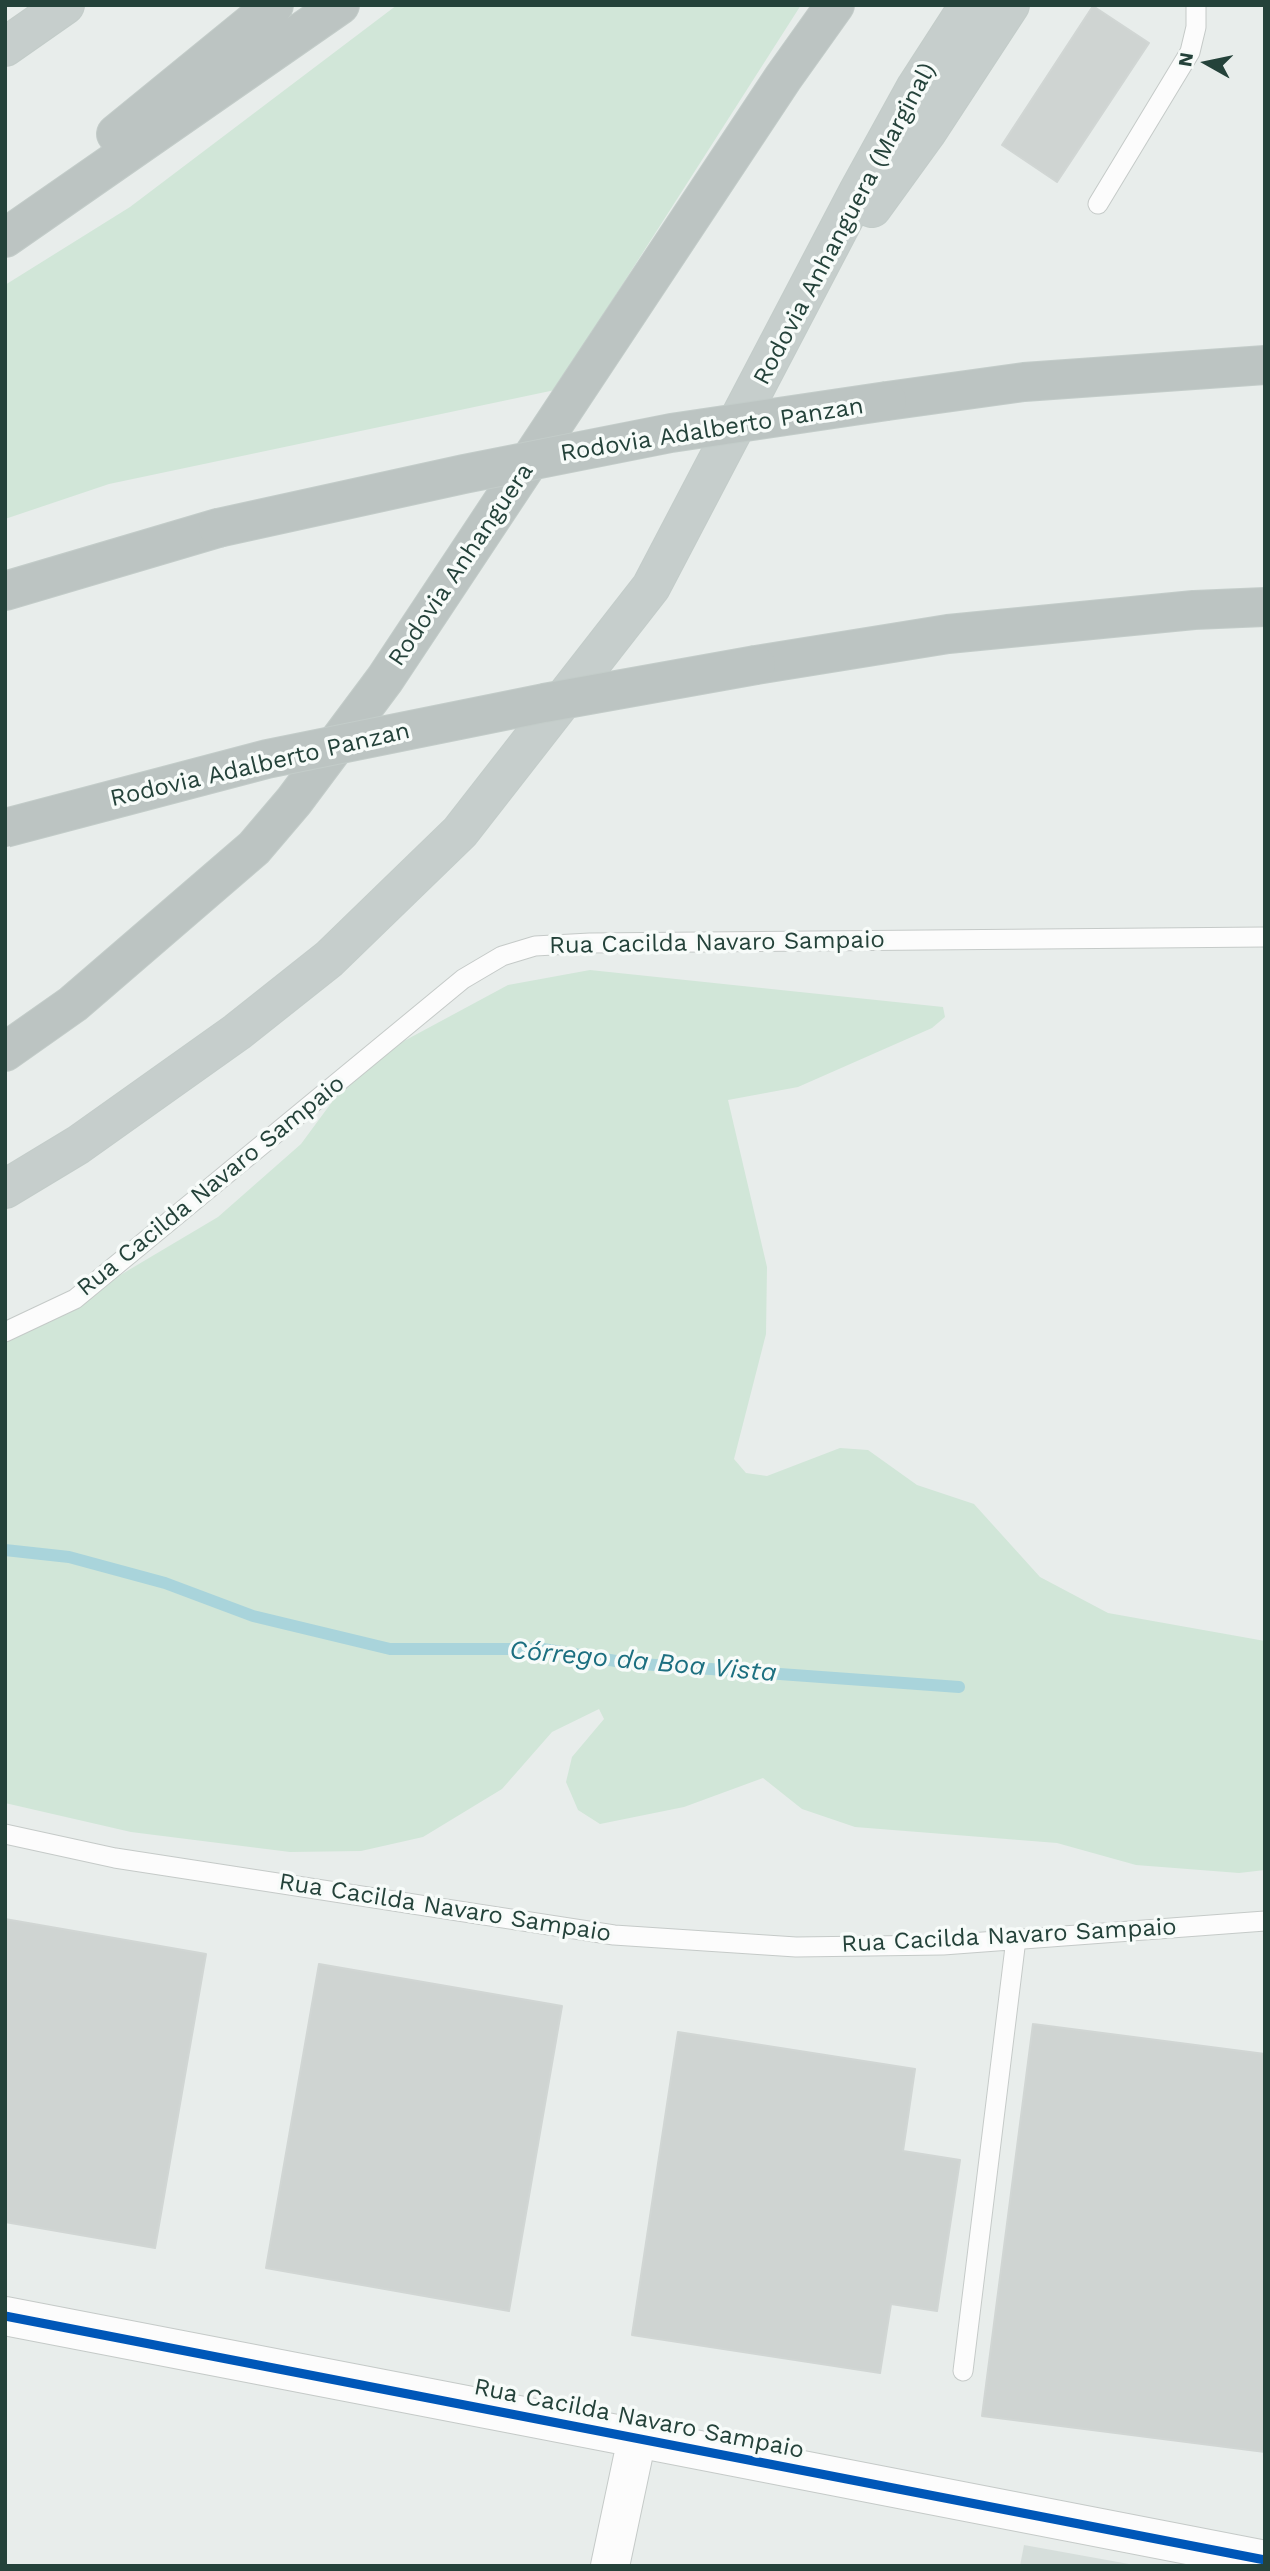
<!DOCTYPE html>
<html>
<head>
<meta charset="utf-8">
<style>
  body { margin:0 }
  #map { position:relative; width:1270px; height:2571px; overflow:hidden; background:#e8edeb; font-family:"Work Sans",sans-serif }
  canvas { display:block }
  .frame { position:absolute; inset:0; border:7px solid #24423a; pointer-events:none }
  .north { position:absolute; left:1172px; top:28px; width:70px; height:70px; -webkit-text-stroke:5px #f7fbf9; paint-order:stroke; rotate:279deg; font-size:19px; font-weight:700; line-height:28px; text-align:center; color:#24423a }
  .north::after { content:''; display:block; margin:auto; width:24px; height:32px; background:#24423a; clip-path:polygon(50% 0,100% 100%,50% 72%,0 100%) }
</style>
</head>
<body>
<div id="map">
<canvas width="1270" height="2571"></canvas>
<div class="frame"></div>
<div class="north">N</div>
</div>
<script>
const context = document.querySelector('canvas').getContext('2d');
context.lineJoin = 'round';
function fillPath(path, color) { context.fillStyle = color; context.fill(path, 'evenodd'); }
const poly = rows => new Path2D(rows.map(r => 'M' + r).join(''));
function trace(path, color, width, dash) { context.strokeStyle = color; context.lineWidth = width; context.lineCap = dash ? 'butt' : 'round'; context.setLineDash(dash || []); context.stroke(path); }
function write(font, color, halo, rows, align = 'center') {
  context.font = font + ' "Work Sans",sans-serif'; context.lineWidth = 7; context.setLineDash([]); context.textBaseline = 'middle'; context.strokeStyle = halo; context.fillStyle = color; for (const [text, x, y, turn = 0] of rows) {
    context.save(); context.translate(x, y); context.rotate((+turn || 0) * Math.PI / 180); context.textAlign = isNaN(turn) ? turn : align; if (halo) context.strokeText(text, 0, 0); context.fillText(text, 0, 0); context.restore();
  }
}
const built = poly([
  [1024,2545,1140,2566,1020,2566]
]);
const green = poly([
  [397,5,801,5,555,390,109,484,5,519,5,285,130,207],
  [590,970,943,1007,945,1017,932,1028,798,1087,728,1100,767,1267,766,1334,734,1459,746,1473,767,1476,840,1448,868,1450,917,1485,974,1504,1040,1577,1108,1613,1265,1641,1265,1870,1239,1873,1136,1865,1057,1843,855,1827,802,1809,763,1778,684,1807,600,1824,578,1810,566,1782,572,1757,604,1719,599,1709,552,1732,502,1789,423,1837,361,1851,290,1852,131,1832,5,1803,5,1331,90,1293,218,1217,301,1144,343,1087,378,1055,508,985]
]);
const stream = poly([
  [5,1550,69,1557,165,1583,253,1616,390,1649,543,1649,628,1663,959,1687]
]);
const building = poly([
  [1093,6,1149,43,1057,182,1002,145,1093,6],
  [5,1919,206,1954,155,2248,5,2222,5,1919],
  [319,1964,562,2006,509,2311,266,2268,319,1964],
  [1033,2024,1265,2054,1265,2452,982,2416,1033,2024],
  [678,2032,915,2069,903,2151,960,2160,937,2311,891,2304,880,2373,632,2335,678,2032]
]);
const service = poly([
  [1098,204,1190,52,1196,27,1196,5],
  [5,1332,75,1299,463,979,502,956,535,946,590,943,1265,937],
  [5,1834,115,1858,614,1935,796,1947,943,1945,1265,1921],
  [963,2371,1016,1939]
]);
const minor = poly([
  [637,2438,1265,2560]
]);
const tertiary = poly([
  [5,2316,637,2438,610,2566]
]);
const trunk = poly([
  [5,47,65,5],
  [872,208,927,132,1010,5],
  [5,1189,78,1145,237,1032,329,959,460,832,651,587,858,192,916,87,969,5]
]);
const motorway = poly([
  [116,134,274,5],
  [5,238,340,5],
  [887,401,1024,382,1265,365],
  [5,591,218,528],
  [756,665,948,634,1194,610,1265,607],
  [5,1052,73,1004,254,848,294,801,385,679,783,78,835,5]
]);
const motorwayBridge = poly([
  [218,528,464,474,671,433,887,401],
  [5,828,267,759,544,703,756,665]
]);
const cycleway = poly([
  [5,2316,1265,2560]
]);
const streetNames = [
  ["Rodovia Anhanguera (Marginal)",845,224,-62],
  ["Rodovia Adalberto Panzan",712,430,-9],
  ["Rodovia Anhanguera",461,565,-56],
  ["Rodovia Adalberto Panzan",260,765,-13],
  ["Rua Cacilda Navaro Sampaio",717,943,-1],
  ["Rua Cacilda Navaro Sampaio",211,1186,-39],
  ["Rua Cacilda Navaro Sampaio",445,1908,9],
  ["Rua Cacilda Navaro Sampaio",1009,1936,-3],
  ["Rua Cacilda Navaro Sampaio",639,2419,11]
];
const waterNames = [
  ["Córrego da Boa Vista",643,1662,5]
];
fillPath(built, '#d6dedb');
fillPath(green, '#d1e6d8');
trace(stream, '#a9d4db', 12);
fillPath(building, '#cfd4d2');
trace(building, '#d1d6d4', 2);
trace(service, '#c5cac8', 21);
trace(minor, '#c5cac8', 40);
trace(tertiary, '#c5cac8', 40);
trace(trunk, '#c3ccc9', 40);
trace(motorway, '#c3ccc9', 40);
trace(service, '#fcfcfc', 19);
trace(minor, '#fcfcfc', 38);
trace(tertiary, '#fcfcfc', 38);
trace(trunk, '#c6cecc', 38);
trace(motorway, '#bcc4c2', 38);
trace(motorwayBridge, '#c3ccc9', 40, []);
trace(motorwayBridge, '#bcc4c2', 38);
trace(cycleway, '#0057b8', 9);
write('24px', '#24423a', '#f7fbf9', streetNames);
write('italic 26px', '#1c6f80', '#f7fbf9', waterNames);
</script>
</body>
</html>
